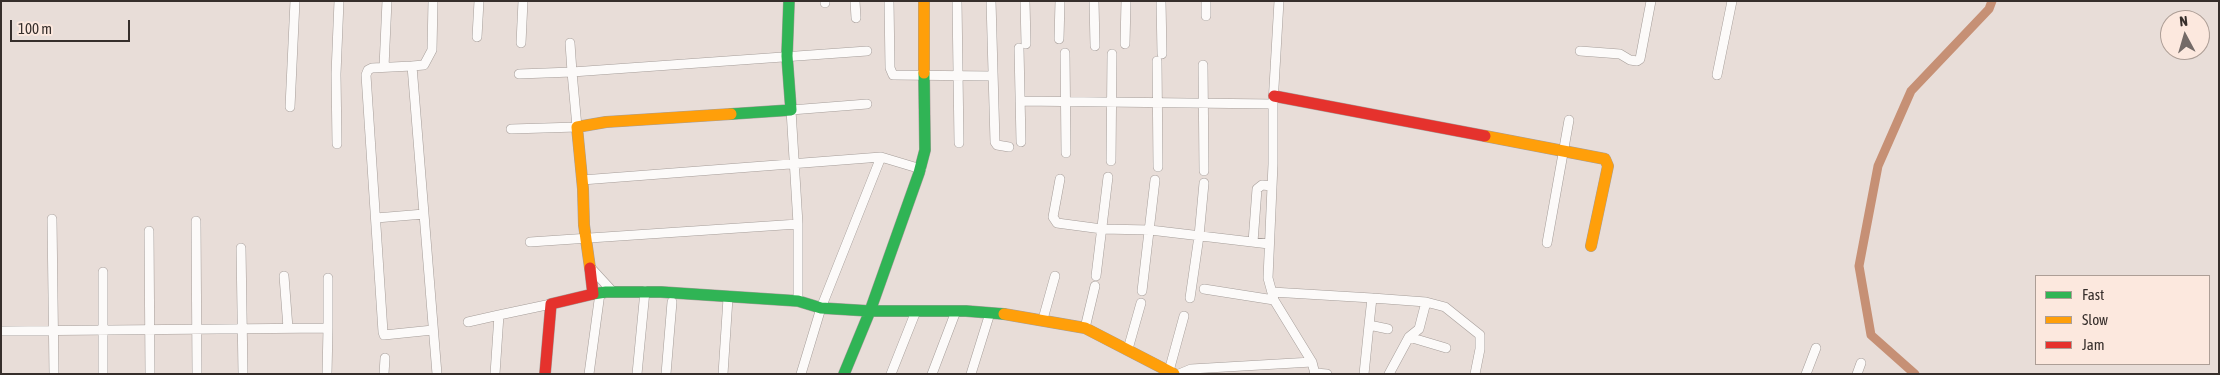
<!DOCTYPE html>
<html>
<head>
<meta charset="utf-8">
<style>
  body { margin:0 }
  #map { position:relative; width:2220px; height:375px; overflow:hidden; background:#e8ddd8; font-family:"Asap Condensed",sans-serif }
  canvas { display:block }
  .frame { position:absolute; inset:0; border:2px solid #362e2b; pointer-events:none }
  .legend { position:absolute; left:2035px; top:275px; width:175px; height:90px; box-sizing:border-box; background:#fce8de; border:1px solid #ad9e96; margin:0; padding:6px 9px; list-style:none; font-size:15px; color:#362e2b }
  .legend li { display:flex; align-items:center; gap:10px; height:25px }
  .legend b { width:25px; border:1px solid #ad9e96 }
  .north { position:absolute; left:2160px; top:10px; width:50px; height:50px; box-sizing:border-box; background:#fce8de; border:1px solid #ad9e96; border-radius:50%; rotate:354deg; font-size:14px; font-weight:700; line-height:20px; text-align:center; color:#362e2b }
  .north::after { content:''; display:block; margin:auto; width:18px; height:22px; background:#746b68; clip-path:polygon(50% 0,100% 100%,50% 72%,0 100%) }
  .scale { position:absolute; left:10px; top:20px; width:120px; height:22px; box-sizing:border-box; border:2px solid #362e2b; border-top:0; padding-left:6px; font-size:15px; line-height:18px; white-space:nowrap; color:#362e2b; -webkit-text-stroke:4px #fce8de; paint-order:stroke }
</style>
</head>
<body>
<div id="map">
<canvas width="2220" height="375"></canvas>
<div class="frame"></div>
<ul class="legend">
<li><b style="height:6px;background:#30b455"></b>Fast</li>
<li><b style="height:6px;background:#ff9f0a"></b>Slow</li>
<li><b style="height:6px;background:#e5322d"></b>Jam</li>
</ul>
<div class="north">N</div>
<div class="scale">100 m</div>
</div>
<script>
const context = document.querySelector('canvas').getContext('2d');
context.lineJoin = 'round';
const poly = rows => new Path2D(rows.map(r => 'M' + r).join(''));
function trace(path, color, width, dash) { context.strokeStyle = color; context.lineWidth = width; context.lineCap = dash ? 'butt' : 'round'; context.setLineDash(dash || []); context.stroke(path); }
const canal = poly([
  [1915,374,1871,335,1859,266,1878,166,1911,91,1989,9,1992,1]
]);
const street = poly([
  [433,1,432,50,424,65,412,66,437,374],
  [825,1,825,3],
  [855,1,856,18],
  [889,1,890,68,893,75,992,76],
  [957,1,959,143],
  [991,1,995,142,997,145,1009,147],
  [1025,1,1026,44],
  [1094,1,1095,46],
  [1161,1,1162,54],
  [1279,1,1273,104,1273,164,1268,278,1274,300,1312,362,1315,374],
  [1206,16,1206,1],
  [477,37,479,1],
  [1059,39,1060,1],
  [521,43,523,1],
  [1125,44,1126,1],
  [1019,48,1021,142],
  [1580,51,1620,54,1630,60,1637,61,1640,59,1651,1],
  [1065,53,1066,153],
  [1157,61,1158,167],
  [1203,65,1204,171],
  [412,66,372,68,368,70,366,75,383,332,384,335,433,330],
  [384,67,387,1],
  [519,74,572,72,570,43],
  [1717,75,1732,1],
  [1020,101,1273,104],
  [290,107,295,1],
  [511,129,577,127,572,72,867,51],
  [337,144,336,74,339,1],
  [1111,161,1112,54],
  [1060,179,1053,217,1057,223,1102,229,1150,230,1269,244],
  [582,180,881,157,921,169],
  [376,218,424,214],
  [52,219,54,374],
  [196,221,197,374],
  [149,231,150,374],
  [530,242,798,224],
  [1253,242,1257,189,1262,185,1272,186],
  [1547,243,1569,120],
  [241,248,243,374],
  [590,267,613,292],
  [284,276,288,328],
  [1096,276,1108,177],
  [328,278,328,328],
  [1204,289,1274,300],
  [1142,291,1155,180],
  [1272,292,1372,298,1426,302,1445,307,1480,335,1480,349,1475,374],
  [1190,298,1199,236,1204,183],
  [1372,298,1369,325,1388,329],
  [798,301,798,224,791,110,867,104],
  [1043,319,1055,276],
  [468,322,499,315],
  [1085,328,1095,286],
  [1,331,328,328,327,374],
  [1409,337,1446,348],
  [1128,349,1141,303],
  [1169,371,1184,316],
  [1315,373,1327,374],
  [103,374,103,272],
  [384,374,385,358],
  [495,374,499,315,551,304],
  [589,374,600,293],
  [637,374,645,291],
  [666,374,672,302],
  [723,374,728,298],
  [801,374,821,308,881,157],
  [891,374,916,311],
  [932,374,956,311],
  [971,374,990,313],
  [1179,374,1191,369,1312,362],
  [1364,374,1369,325],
  [1389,374,1409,337,1419,329,1426,302],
  [1806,374,1816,348],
  [1857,374,1861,363]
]);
const fast = poly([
  [731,114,791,110,787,56,789,1],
  [593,294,606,292,661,292,798,301,821,308,870,311,966,311,1004,314],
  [844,374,870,311,919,173,925,150,924,73]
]);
const slow = poly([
  [924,1,924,73],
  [1485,136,1605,159,1608,166,1591,246],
  [590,268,584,225,583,189,577,127,606,122,731,114],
  [1004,314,1085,328,1174,374]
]);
const jam = poly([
  [1274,96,1485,136],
  [545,374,551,304,593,294,590,268]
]);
trace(canal, '#c69075', 9);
trace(street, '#a59d99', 10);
trace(fast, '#a59d99', 12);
trace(slow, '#a59d99', 12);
trace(jam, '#a59d99', 12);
trace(street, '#fcfaf9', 9);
trace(fast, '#30b455', 11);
trace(slow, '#ff9f0a', 11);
trace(jam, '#e5322d', 11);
</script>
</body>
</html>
